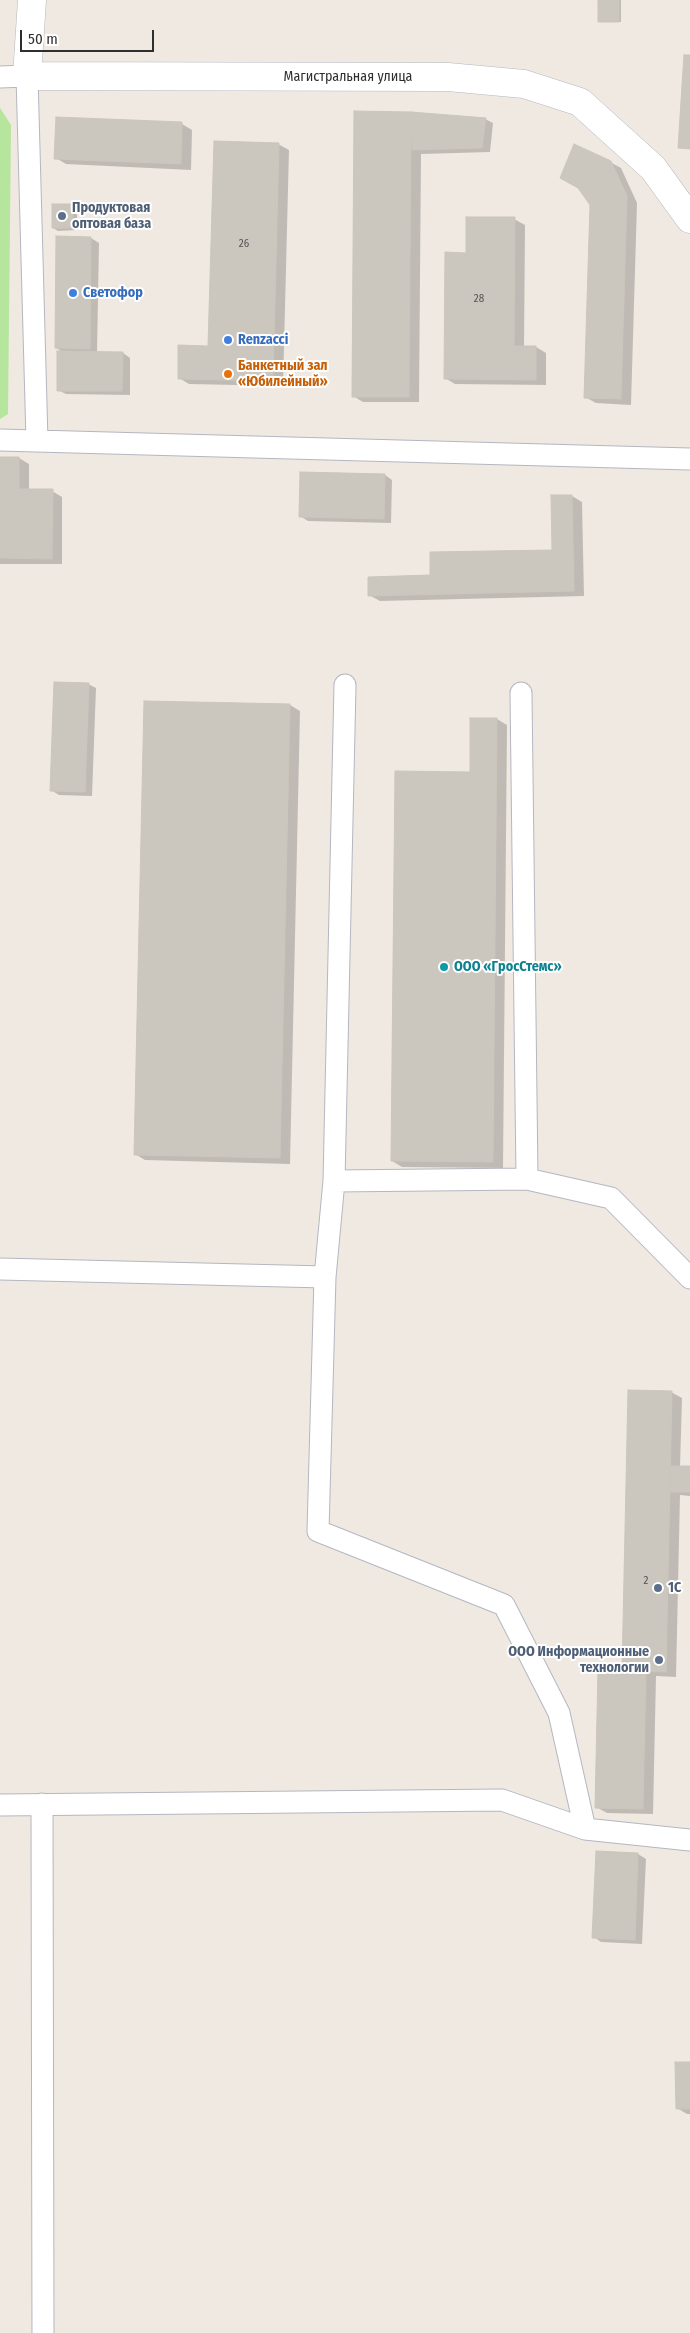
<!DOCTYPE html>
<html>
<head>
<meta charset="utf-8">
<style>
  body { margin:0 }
  #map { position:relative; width:690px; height:2333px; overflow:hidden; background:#efe9e1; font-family:"Fira Sans Condensed",sans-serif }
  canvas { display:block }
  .scale { position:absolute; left:20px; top:30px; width:134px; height:22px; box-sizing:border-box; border:2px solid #2e2e2e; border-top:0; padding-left:6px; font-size:15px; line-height:18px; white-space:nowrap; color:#2e2e2e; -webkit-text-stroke:4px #fff; paint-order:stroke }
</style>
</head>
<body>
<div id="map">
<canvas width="690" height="2333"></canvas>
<div class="scale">50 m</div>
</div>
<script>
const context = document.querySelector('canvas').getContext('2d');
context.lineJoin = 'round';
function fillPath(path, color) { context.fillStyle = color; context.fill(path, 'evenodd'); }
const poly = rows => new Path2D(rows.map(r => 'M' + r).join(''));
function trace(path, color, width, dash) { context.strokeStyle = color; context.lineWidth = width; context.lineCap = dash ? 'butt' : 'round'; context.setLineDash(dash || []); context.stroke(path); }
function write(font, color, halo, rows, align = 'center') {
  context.font = font + ' "Fira Sans Condensed",sans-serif'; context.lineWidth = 4; context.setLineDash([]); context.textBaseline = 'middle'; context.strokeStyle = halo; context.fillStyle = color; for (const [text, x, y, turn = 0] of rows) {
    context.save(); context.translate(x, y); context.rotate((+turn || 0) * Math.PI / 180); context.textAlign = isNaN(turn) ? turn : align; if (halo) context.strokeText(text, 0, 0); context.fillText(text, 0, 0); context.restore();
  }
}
const green = poly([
  [0,108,11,125,8,414,0,419]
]);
const shadow = poly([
  [599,0,621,0,621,22,601,22],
  [355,112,411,113,485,119,493,123,490,152,421,154,419,402,363,402,353,396],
  [57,118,182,124,192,130,191,170,66,164,56,158],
  [278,144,289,150,283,386,189,384,179,378,210,347],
  [610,162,621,168,637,203,631,405,596,403,585,397,591,205,580,188],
  [72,205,77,208,77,230,58,231,53,228],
  [514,219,525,225,524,347,536,347,546,353,546,385,455,384,445,378,467,254],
  [57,238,91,238,99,243,97,353,123,353,130,358,130,395,66,394,58,390,65,353,56,348],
  [0,458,19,458,29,464,29,491,52,491,62,497,62,564,0,564],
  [385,475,392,480,391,523,308,521,300,516],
  [572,496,582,502,584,596,380,601,369,595,431,577,553,551],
  [88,684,96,688,92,796,59,795,51,790],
  [290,705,300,711,290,1164,145,1160,135,1154],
  [471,719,497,719,507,725,503,1168,402,1167,392,1161,471,773],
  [671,1392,682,1398,680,1468,690,1468,690,1496,680,1495,676,1677,656,1676,653,1814,607,1813,596,1807,623,1672],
  [638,1854,646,1859,642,1944,601,1942,594,1937],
  [690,2063,690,2114,687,2114,677,2108]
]);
const building = poly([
  [598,0,619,0,619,22,598,22,598,0],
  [684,55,690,55,690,149,678,148,684,55],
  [354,111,411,112,409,397,352,397,354,111],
  [411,112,486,118,482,148,412,150,411,112],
  [56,117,182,122,181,164,54,159,56,117],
  [214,141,279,143,273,381,178,379,178,345,208,346,214,141],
  [574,144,611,161,627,196,621,399,584,398,590,205,578,188,560,178,574,144],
  [52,204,72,204,73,228,52,228,52,204],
  [466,217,515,217,514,346,536,346,536,380,444,379,445,252,466,253,466,217],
  [56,236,91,237,90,349,55,348,56,236],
  [57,351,123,352,122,391,57,391,57,351],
  [0,457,19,457,19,489,53,489,52,559,0,558,0,457],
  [300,472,385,474,384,519,299,517,300,472],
  [551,495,572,495,574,591,368,596,368,577,430,575,430,552,552,550,551,495],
  [54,682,89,683,85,792,50,791,54,682],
  [144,701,290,704,280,1158,134,1155,144,701],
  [470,718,497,718,493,1162,391,1161,395,771,470,772,470,718],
  [628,1390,672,1391,666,1672,622,1671,628,1390],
  [670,1466,690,1466,690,1492,670,1492,670,1466],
  [598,1670,646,1671,643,1809,595,1808,598,1670],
  [596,1851,638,1853,635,1940,592,1938,596,1851],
  [675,2062,690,2062,690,2109,676,2109,675,2062]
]);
const minor = poly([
  [0,77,27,76,37,441],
  [0,440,690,459],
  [521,693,527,1179],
  [334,1181,527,1179,611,1198,690,1278],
  [0,1269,325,1277,334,1181,345,685],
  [325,1277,318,1531,504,1605,559,1713,585,1829],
  [42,1804,43,2333],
  [0,1805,502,1800,585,1829,690,1840]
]);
const secondary = poly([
  [32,0,27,76,448,77,524,84,580,102,653,168,690,219]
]);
const markers = [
  [62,216,5,"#5c6f8a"],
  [73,293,5,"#3f7fe0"],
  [228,340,5,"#3f7fe0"],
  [228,374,5,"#e8710a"],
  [444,967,5,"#0f9aa8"],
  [658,1588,5,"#5c6f8a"],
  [659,1660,5,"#5c6f8a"]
];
const numberNames = [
  ["26",244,244],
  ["28",479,299],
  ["2",646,1581]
];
const streetNames = [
  ["Магистральная улица",348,77]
];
const serviceNames = [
  ["Продуктовая",72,208],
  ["оптовая база",72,224],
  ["1С",668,1588],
  ["ООО Информационные",649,1652,"right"],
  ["технологии",649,1668,"right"]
];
const shopNames = [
  ["Светофор",83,293],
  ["Renzacci",238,340]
];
const foodNames = [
  ["Банкетный зал",238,366],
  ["«Юбилейный»",238,382]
];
const cultureNames = [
  ["ООО «ГросСтемс»",454,967]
];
fillPath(green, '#b6e59e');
fillPath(shadow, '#0003');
fillPath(building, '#cbc7bf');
trace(building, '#cbc5ba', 1);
trace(minor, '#b4b7c1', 23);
trace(secondary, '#b4b7c1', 29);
trace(minor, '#fff', 21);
trace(secondary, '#fff', 28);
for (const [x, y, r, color] of markers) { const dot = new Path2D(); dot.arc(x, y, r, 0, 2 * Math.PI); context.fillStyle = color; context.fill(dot); trace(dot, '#fff', 2); }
write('11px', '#555452', null, numberNames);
write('14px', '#2e2e2e', '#fff', streetNames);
write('bold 14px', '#4e5e75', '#fff', serviceNames, 'left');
write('bold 14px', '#366cbe', '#fff', shopNames, 'left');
write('bold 14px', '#c56008', '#fff', foodNames, 'left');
write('bold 14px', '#0d838f', '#fff', cultureNames, 'left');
</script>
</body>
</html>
